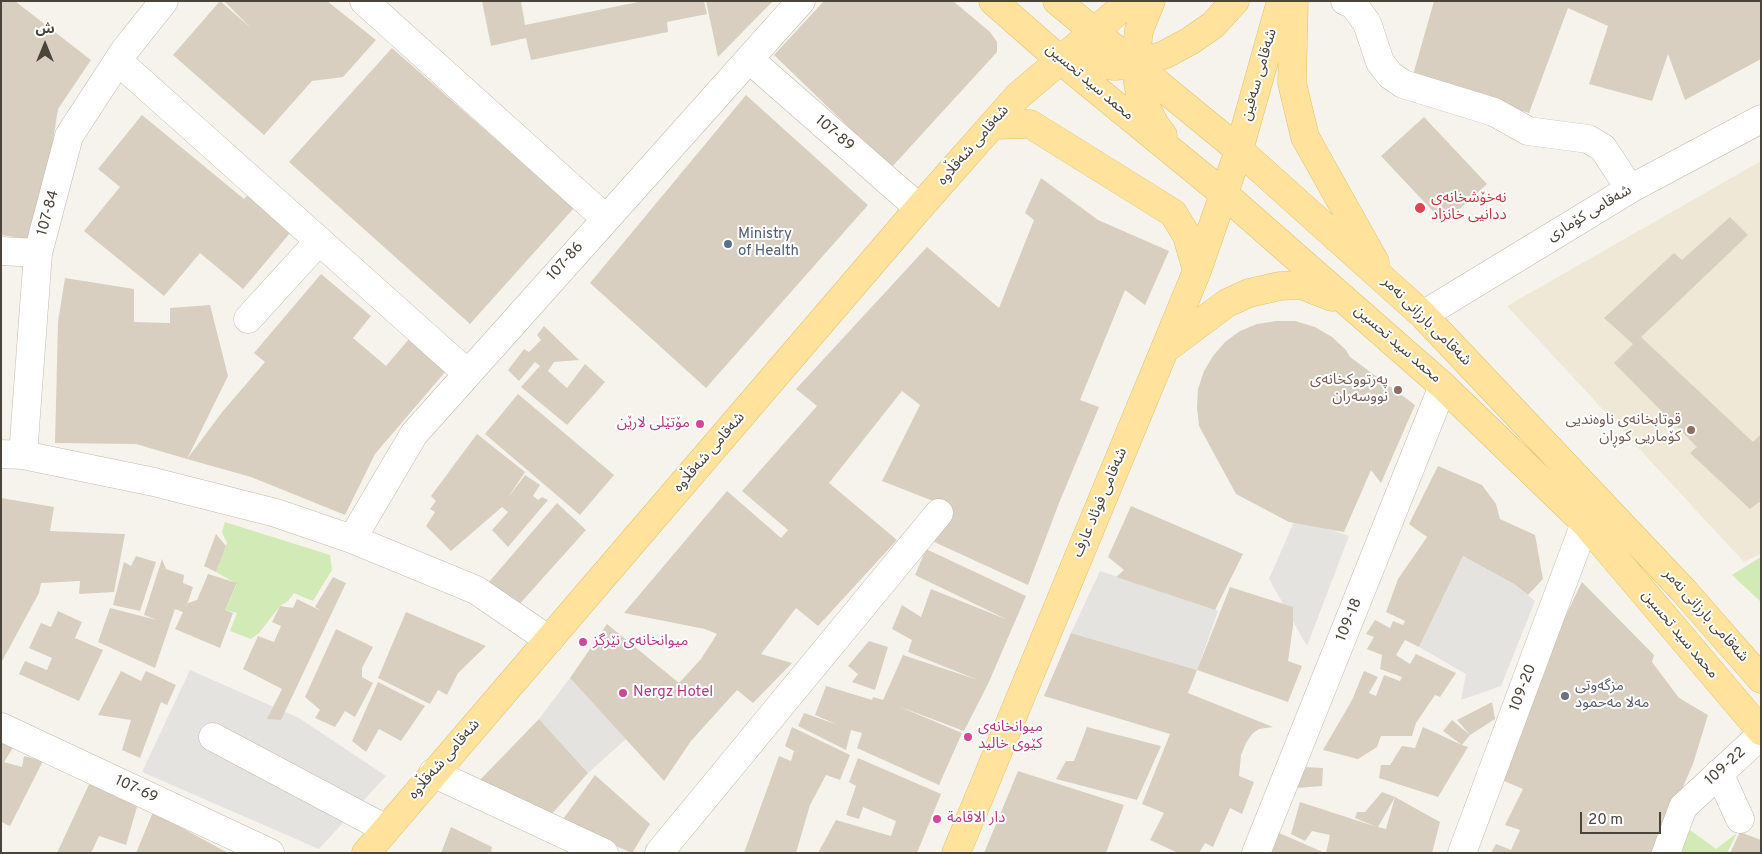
<!DOCTYPE html>
<html>
<head>
<meta charset="utf-8">
<style>
  body { margin:0 }
  #map { position:relative; width:1762px; height:854px; overflow:hidden; background:#f6f3ec; font-family:Overpass,"Noto Sans Arabic",sans-serif }
  canvas { display:block }
  .frame { position:absolute; inset:0; border:2px solid #4b4439; pointer-events:none }
  .north { position:absolute; left:20px; top:20px; width:50px; height:50px; -webkit-text-stroke:4px #fff; paint-order:stroke; rotate:0deg; font-size:14px; font-weight:700; line-height:20px; text-align:center; color:#4b4439 }
  .north::after { content:''; display:block; margin:auto; width:18px; height:22px; background:#4b4439; clip-path:polygon(50% 0,100% 100%,50% 72%,0 100%) }
  .scale { position:absolute; left:1580px; top:812px; width:81px; height:22px; box-sizing:border-box; border:2px solid #4b4439; border-top:0; padding-left:6px; font-size:15px; line-height:18px; white-space:nowrap; color:#4b4439; -webkit-text-stroke:4px #fff; paint-order:stroke }
</style>
</head>
<body>
<div id="map">
<canvas width="1762" height="854"></canvas>
<div class="frame"></div>
<div class="north">ش</div>
<div class="scale">20 m</div>
</div>
<script>
const context = document.querySelector('canvas').getContext('2d');
context.lineJoin = 'round';
function fillPath(path, color) { context.fillStyle = color; context.fill(path, 'evenodd'); }
const poly = rows => new Path2D(rows.map(r => 'M' + r).join(''));
function trace(path, color, width, dash) { context.strokeStyle = color; context.lineWidth = width; context.lineCap = dash ? 'butt' : 'round'; context.setLineDash(dash || []); context.stroke(path); }
function write(font, color, halo, rows, align = 'center') {
  context.font = font + ' Overpass,"Noto Sans Arabic",sans-serif'; context.lineWidth = 4; context.setLineDash([]); context.textBaseline = 'middle'; context.strokeStyle = halo; context.fillStyle = color; for (const [text, x, y, turn = 0] of rows) {
    context.save(); context.translate(x, y); context.rotate((+turn || 0) * Math.PI / 180); context.textAlign = isNaN(turn) ? turn : align; if (halo) context.strokeText(text, 0, 0); context.fillText(text, 0, 0); context.restore();
  }
}
const education = poly([
  [1761,161,1761,554,1744,562,1507,306]
]);
const green = poly([
  [225,522,330,555,332,570,313,601,294,593,288,601,280,606,259,633,251,639,230,631,237,613,225,610,237,584,216,572,227,543,222,532],
  [1761,557,1761,602,1732,575],
  [1686,827,1716,849,1737,833,1727,853,1678,853]
]);
const parking = poly([
  [1296,517,1349,536,1307,646,1269,579],
  [1463,556,1514,584,1535,601,1501,686,1461,700,1466,674,1419,647],
  [1100,571,1218,611,1197,670,1071,633],
  [190,670,299,718,386,776,319,849,142,772],
  [570,678,626,739,588,773,539,719]
]);
const building = poly([
  [1,1,15,1,20,5,91,60,58,109,45,190,35,240,1,235],
  [220,1,251,28,224,1,327,1,376,40,343,77,312,81,264,135,173,55],
  [482,1,521,1,525,25,643,1,704,1,707,14,667,22,668,32,531,60,526,38,491,46],
  [706,1,773,1,718,57],
  [824,1,953,1,990,32,997,42,997,52,891,168,774,55],
  [1434,1,1761,1,1761,59,1685,100,1668,54,1652,101,1589,84,1608,26,1568,8,1529,113,1413,75],
  [392,48,574,208,470,324,289,162],
  [746,95,868,205,706,388,590,283],
  [142,115,244,199,252,190,296,226,243,289,200,253,164,296,84,231,120,187,98,169],
  [1424,117,1487,184,1444,223,1381,156],
  [1041,178,1098,220,1169,251,1145,305,1125,290,1080,400,1099,407,1059,503,1028,585,930,540,946,506,882,481,920,405,902,391,829,483,897,540,818,626,796,608,761,654,792,663,753,703,737,690,691,741,664,781,570,678,607,624,679,683,701,659,717,634,705,629,624,613,727,491,781,538,788,530,742,491,817,406,796,389,927,247,999,308,1034,220,1025,213],
  [1730,217,1748,235,1641,337,1753,442,1761,434,1761,503,1759,502,1750,509,1690,453,1697,447,1614,363,1633,344,1604,318,1674,253,1682,260],
  [321,274,371,316,353,338,386,366,409,339,446,371,375,454,345,515,251,477,187,459,223,411,265,362,254,353],
  [65,278,134,289,134,322,170,323,170,308,210,305,228,376,187,459,136,444,55,443,58,322],
  [1276,321,1295,321,1315,327,1332,337,1346,350,1350,357,1415,405,1381,483,1371,470,1344,532,1289,522,1236,494,1199,426,1197,407,1198,389,1204,371,1213,356,1225,342,1240,331,1257,324],
  [544,326,579,360,554,362,548,371,567,388,585,364,605,382,567,425,521,387,540,366,535,362,519,381,508,370,524,349,529,352,541,340,537,335],
  [518,394,614,475,580,515,485,434],
  [477,434,525,472,507,499,525,475,540,485,533,496,538,500,542,497,548,500,508,547,492,530,508,512,502,507,451,551,426,526,435,512,430,509,436,501,431,496],
  [1438,466,1482,485,1496,504,1500,519,1535,535,1543,579,1528,595,1514,584,1463,556,1419,647,1405,640,1396,655,1410,664,1416,654,1456,673,1440,697,1435,695,1416,723,1412,736,1381,736,1377,747,1358,759,1323,750,1352,700,1364,671,1378,677,1369,693,1376,696,1384,675,1400,681,1402,677,1380,669,1382,655,1367,649,1374,637,1366,634,1375,620,1390,628,1393,621,1403,625,1405,621,1386,612,1398,579,1427,537,1409,524],
  [1,498,54,507,50,531,125,534,114,592,79,594,80,581,41,583,39,593,1,663],
  [557,503,586,530,516,608,488,583],
  [1131,506,1243,554,1215,610,1116,577,1124,570,1108,557],
  [216,534,226,546,216,572,204,566],
  [926,549,1026,596,988,684,964,731,898,706,962,733,939,785,857,748,862,733,851,730,846,750,798,726,804,713,838,725,815,715,826,686,872,700,873,697,883,700,903,655,978,680,908,652,912,640,892,629,902,605,921,617,931,589,1008,620,915,575],
  [136,556,156,562,140,611,113,605,124,562,131,566],
  [162,559,166,569,184,575,183,583,193,587,186,608,188,603,197,600,208,574,237,583,225,610,233,613,220,648,175,629,183,612,175,609,155,668,98,642,110,608,157,620,144,615],
  [333,577,346,583,281,720,267,719,282,689,243,669,258,636,274,642,281,626,272,622,280,606,293,608,297,599,321,611,315,607],
  [1582,582,1654,655,1652,662,1679,698,1708,715,1693,764,1654,853,1491,853,1496,844,1511,850,1520,830,1505,825,1523,789,1497,778,1544,660],
  [1230,587,1293,607,1293,626,1288,661,1302,666,1288,702,1197,670],
  [58,611,82,622,75,638,103,650,79,701,19,674,25,661,47,670,52,658,29,648,41,623,51,627],
  [406,612,486,646,458,673,447,695,438,690,430,704,378,678],
  [336,629,373,647,362,668,362,677,373,683,355,717,345,711,335,727,315,718,320,710,305,697],
  [1071,633,1197,670,1188,693,1273,727,1259,729,1252,734,1246,743,1241,755,1239,776,1254,782,1242,814,1230,808,1213,847,1205,843,1199,853,1178,853,1150,840,1164,813,1142,804,1170,734,1044,696],
  [869,641,888,647,875,690,852,682,858,674,848,666],
  [121,671,141,681,146,671,176,685,167,705,161,702,140,758,122,750,131,720,98,715],
  [378,682,425,706,401,741,379,729,366,752,352,741],
  [1492,702,1495,719,1470,735,1457,720],
  [539,719,588,773,550,816,478,782],
  [1452,720,1470,735,1462,745,1468,747,1438,797,1379,778,1381,765,1390,765,1402,746,1415,748,1423,727,1462,745,1443,731],
  [792,727,850,755,840,780,826,775,810,805,796,853,744,853,779,756,791,761,794,751,785,746],
  [1087,727,1161,746,1137,800,1056,779,1066,761,1074,761],
  [1,735,16,743,4,762,22,767,24,756,43,761,10,826,1,822],
  [858,758,941,794,917,853,818,853,836,820,891,836,896,821,863,807,859,819,846,815,856,786,849,782],
  [1305,767,1323,768,1322,786,1297,788],
  [1018,771,1124,805,1106,853,984,853],
  [595,775,650,824,632,853,561,822],
  [91,780,139,800,126,845,99,836,91,853,57,853],
  [1382,792,1395,797,1378,827,1386,829,1395,797,1440,822,1432,853,1326,853,1330,835,1312,831,1305,841,1291,834,1300,802,1377,827,1355,818,1357,812,1365,812],
  [153,812,228,853,136,853],
  [451,827,492,847,491,851,495,853,441,853],
  [1270,829,1325,853,1258,853],
  [1740,832,1761,840,1761,853,1730,853]
]);
const minor = poly([
  [364,1,605,218],
  [1345,1,1354,5,1367,23,1380,62,1390,75,1403,84,1494,112,1528,131,1588,139,1603,148,1630,189],
  [749,59,919,208],
  [118,61,467,373],
  [1,251,38,253],
  [1423,315,1630,189,1761,119],
  [248,319,319,241],
  [1,454,23,455,154,482,276,513,352,539,476,590,549,640],
  [23,455,38,253,69,136,125,50,164,1],
  [352,539,414,434,801,1],
  [1,727,270,853],
  [213,737,386,829],
  [433,773,604,853],
  [1719,773,1740,819],
  [659,853,939,513],
  [1256,853,1443,386],
  [1462,853,1585,523],
  [1666,853,1683,807,1761,735]
]);
const major = poly([
  [993,1,1059,59,1224,194,1443,386,1585,523,1761,731],
  [1057,1,1239,150,1423,315,1684,591,1761,679],
  [1151,1,1139,30,1135,64,1140,95,1155,125,1163,135],
  [1294,1,1292,83,1305,137,1375,262],
  [1061,59,1115,66,1135,64,1164,55,1190,41,1213,25,1235,1],
  [993,125,1030,124,1173,213,1187,236,1197,271],
  [1168,347,1227,303,1249,293,1280,286,1301,285,1332,297],
  [366,853,919,208,1018,96,1130,1],
  [956,853,1197,271,1239,150,1281,1]
]);
const markers = [
  [1420,208,6,"#e0444e"],
  [728,244,5,"#5c6f8a"],
  [1398,390,5,"#8d6e63"],
  [700,424,5,"#d1479c"],
  [1691,430,5,"#8d6e63"],
  [583,642,5,"#d1479c"],
  [623,693,5,"#d1479c"],
  [1565,696,5,"#6b7280"],
  [968,737,5,"#d1479c"],
  [937,819,5,"#d1479c"]
];
const streetNames = [
  ["شەقامی سەفین",1260,75,-74],
  ["محمد سید تحسین",1089,83,40],
  ["107-89",834,134,41],
  ["شەقامی شەقڵاوە",974,146,-49],
  ["107-84",49,213,-75],
  ["شەقامی کۆماری",1590,214,-31],
  ["107-86",566,262,-48],
  ["شەقامی بارزانی نەمر",1426,322,45],
  ["محمد سید تحسین",1397,345,41],
  ["شەقامی شەقڵاوە",710,453,-49],
  ["شەقامی فوئاد عارف",1101,503,-67],
  ["شەقامی بارزانی نەمر",1705,616,48],
  ["109-18",1350,620,-68],
  ["محمد سید تحسین",1679,635,50],
  ["109-20",1524,688,-69],
  ["شەقامی شەقڵاوە",445,760,-49],
  ["109-22",1726,767,-42],
  ["107-69",136,790,25]
];
const healthNames = [
  ["نەخۆشخانەی",1431,199],
  ["ددانیی خانزاد",1431,216]
];
const serviceNames = [
  ["Ministry",738,235],
  ["of Health",738,252]
];
const educationNames = [
  ["پەرتووکخانەی",1388,381],
  ["نووسەران",1388,398],
  ["قوتابخانەی ناوەندیی",1681,421],
  ["کۆماریی کوڕان",1681,438]
];
const hotelNames = [
  ["مۆتێلی لارێن",690,424,"right"],
  ["میوانخانەی نێرگز",593,642],
  ["Nergz Hotel",633,693],
  ["میوانخانەی",978,728],
  ["کێوی خالید",978,745],
  ["دار الاقامة",947,819]
];
const worshipNames = [
  ["مزگەوتی",1575,687],
  ["مەلا مەحمود",1575,704]
];
fillPath(education, '#efe8d6');
fillPath(green, '#d2eab5');
fillPath(parking, '#e5e3e0');
fillPath(building, '#d8cfc1');
trace(minor, '#c2bbae', 29);
trace(major, '#e6c16a', 29);
trace(minor, '#fff', 28);
trace(major, '#ffe39c', 28);
for (const [x, y, r, color] of markers) { const dot = new Path2D(); dot.arc(x, y, r, 0, 2 * Math.PI); context.fillStyle = color; context.fill(dot); trace(dot, '#fff', 2); }
write('15px', '#4b4439', '#fff', streetNames);
write('15px', '#be3a42', '#fff', healthNames, 'left');
write('15px', '#4e5e75', '#fff', serviceNames, 'left');
write('15px', '#785e54', '#fff', educationNames, 'right');
write('15px', '#b23c85', '#fff', hotelNames, 'left');
write('15px', '#5b616d', '#fff', worshipNames, 'left');
</script>
</body>
</html>
